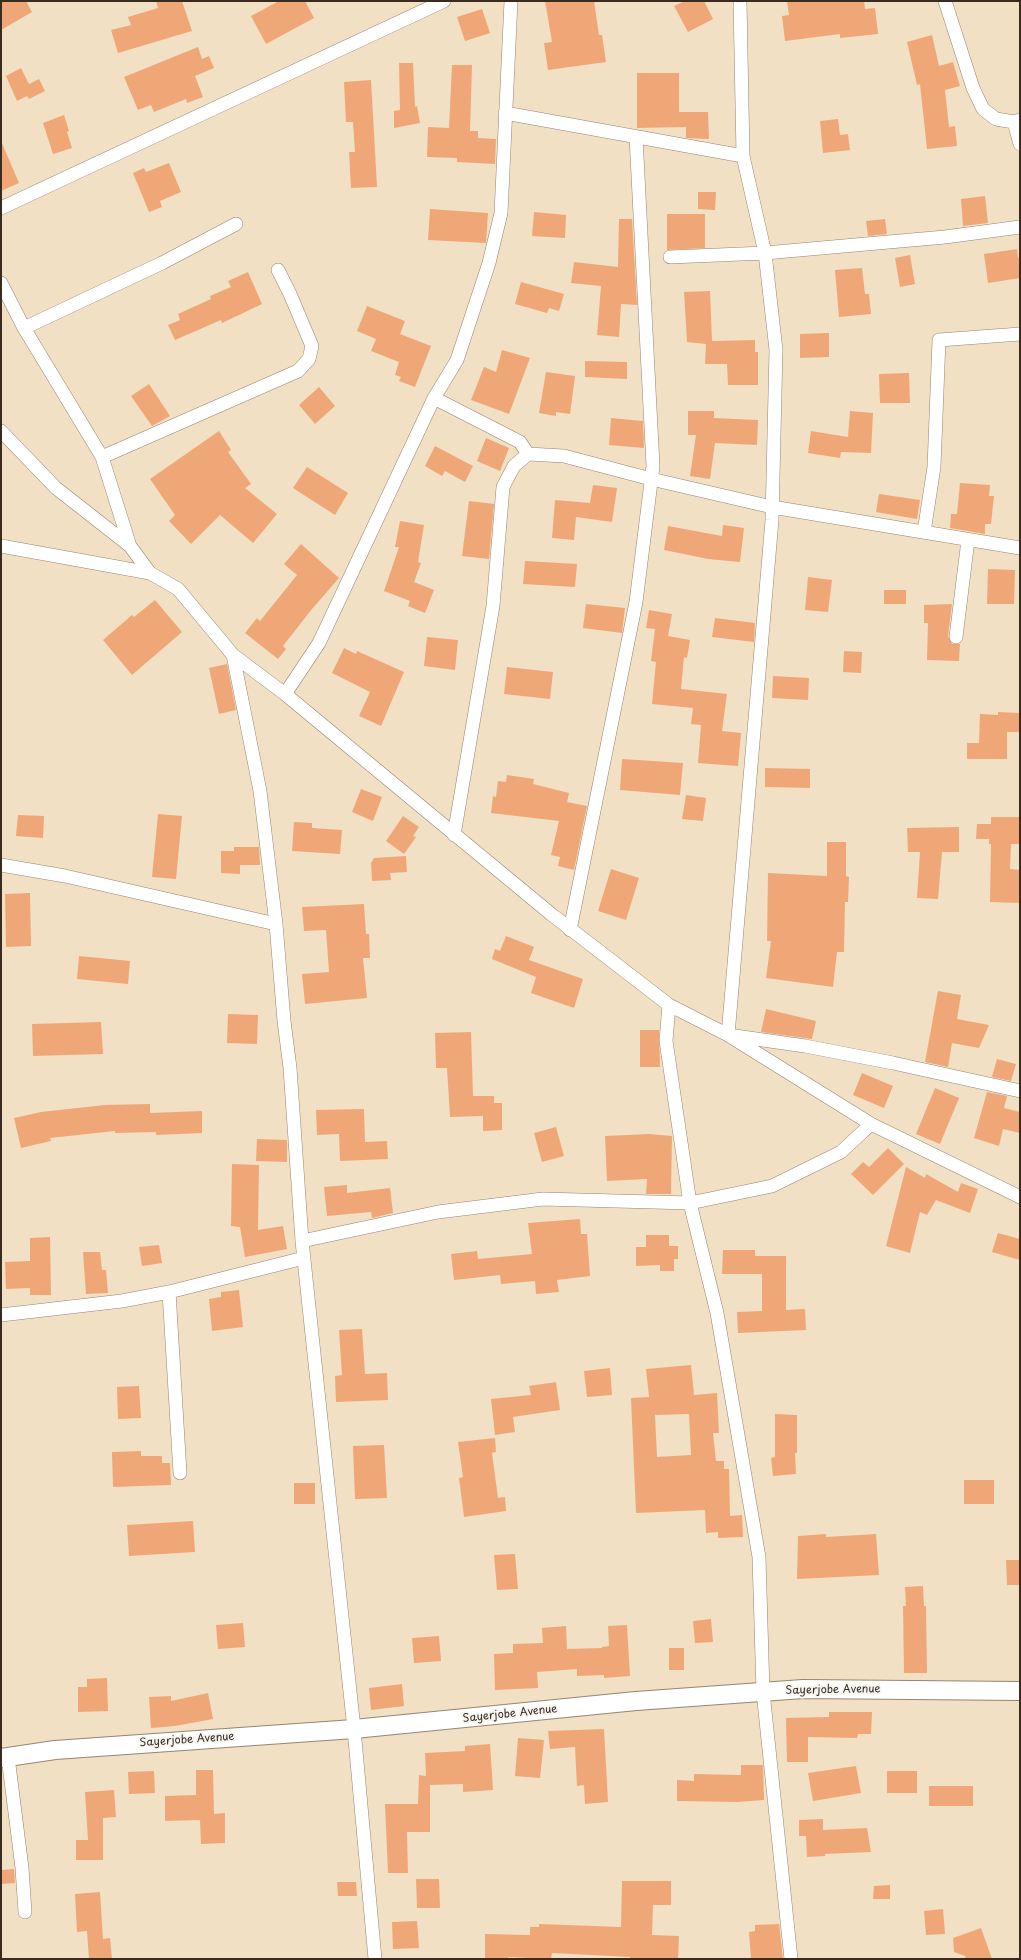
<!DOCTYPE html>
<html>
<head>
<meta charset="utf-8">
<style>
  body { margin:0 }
  #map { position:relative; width:1021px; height:1960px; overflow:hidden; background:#f1e0c4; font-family:"Playpen Sans",sans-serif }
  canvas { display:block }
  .frame { position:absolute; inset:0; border:2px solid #3b2a1e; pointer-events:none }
</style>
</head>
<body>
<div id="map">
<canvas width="1021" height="1960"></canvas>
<div class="frame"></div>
</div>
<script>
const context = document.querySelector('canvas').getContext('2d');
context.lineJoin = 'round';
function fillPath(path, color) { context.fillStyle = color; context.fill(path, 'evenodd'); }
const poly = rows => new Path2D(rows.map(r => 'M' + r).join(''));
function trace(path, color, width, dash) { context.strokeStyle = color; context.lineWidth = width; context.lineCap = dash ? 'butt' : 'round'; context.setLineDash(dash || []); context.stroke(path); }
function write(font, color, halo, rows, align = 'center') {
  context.font = font + ' "Playpen Sans",sans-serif'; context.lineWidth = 4; context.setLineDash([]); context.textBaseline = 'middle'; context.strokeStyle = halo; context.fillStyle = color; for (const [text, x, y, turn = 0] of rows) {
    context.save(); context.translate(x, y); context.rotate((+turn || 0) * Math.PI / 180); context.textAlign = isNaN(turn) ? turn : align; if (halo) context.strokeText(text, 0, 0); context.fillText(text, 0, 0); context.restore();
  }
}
const building = poly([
  [1,1,26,1,32,12,1,30],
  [156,1,182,1,192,31,118,53,111,30,131,25,128,17,158,8],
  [279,1,305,1,314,18,266,44,251,16],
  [545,1,594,1,599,35,602,35,606,62,548,70,544,43,552,42],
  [685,1,704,1,713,19,688,32,674,6],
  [787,1,864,1,865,9,875,8,878,34,840,38,840,34,785,41,782,16,789,15],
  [482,9,490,33,465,41,457,17],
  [932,35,939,66,953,62,960,86,945,90,949,127,955,126,957,146,927,149,920,84,917,85,907,42],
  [198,47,202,59,209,56,214,68,195,76,203,97,187,103,186,99,154,112,151,105,138,110,124,77],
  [399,63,413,63,415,107,417,106,420,123,394,128,394,111,400,110],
  [452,65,472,65,470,131,478,131,478,138,496,139,495,164,457,162,457,158,427,157,428,127,449,128],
  [21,68,29,84,39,79,45,91,29,99,27,96,17,101,6,76],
  [637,73,679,73,679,112,708,112,709,139,686,138,686,127,637,128],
  [371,80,377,187,351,188,349,152,355,152,353,122,346,122,344,82],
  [64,115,69,131,67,132,72,148,53,154,43,123],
  [838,119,840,135,848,134,850,150,823,153,820,121],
  [1,141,19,183,1,191],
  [169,163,181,192,160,201,162,207,149,212,133,173,144,168,146,172],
  [698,192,716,192,715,210,698,209],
  [985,196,988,223,963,226,961,199],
  [430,209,488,213,486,243,428,240],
  [534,212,566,215,565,238,532,236],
  [667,214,705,214,705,248,667,250],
  [619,219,632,219,637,305,621,304,619,337,597,335,601,286,571,283,574,262,618,267],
  [885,219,887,234,868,236,866,221],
  [1017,249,1018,258,1020,258,1020,278,988,283,984,254],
  [910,255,915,284,900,287,895,258],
  [862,268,865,294,869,294,871,314,839,317,835,270],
  [248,272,262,304,222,323,221,320,175,340,168,325,180,320,178,314,211,299,210,296,231,287,228,281],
  [521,282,564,294,559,311,549,308,547,313,515,304],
  [710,291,712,341,755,340,755,352,758,352,758,385,728,385,727,364,705,364,706,344,687,342,684,292],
  [367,306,405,321,400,334,431,346,415,387,399,381,401,377,395,375,399,362,371,351,376,339,357,331],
  [829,333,829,357,800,358,800,334],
  [502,350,530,358,509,414,471,400,484,367,496,372],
  [585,361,627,362,627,379,585,377],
  [546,372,575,376,570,414,556,412,556,416,539,413],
  [909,373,910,403,880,403,879,374],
  [149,384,170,416,152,426,131,396],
  [319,387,335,406,315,424,299,405],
  [688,411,714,411,714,418,758,420,757,445,715,443,710,479,690,476,696,435,688,435],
  [850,411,873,413,871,453,841,452,840,458,808,453,811,431,848,437],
  [611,418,643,421,644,448,609,445],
  [219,431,231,450,228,452,251,484,245,488,277,514,253,543,220,515,191,544,169,521,175,515,150,479],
  [486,438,509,448,500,471,477,461],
  [435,446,473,466,465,482,445,471,442,476,425,466],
  [307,467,348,493,335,515,293,488],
  [960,483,990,485,989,496,994,496,991,524,985,524,985,534,950,528,951,514,957,514],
  [593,485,617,488,612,522,576,517,574,540,552,538,555,500,590,503],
  [879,494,920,500,917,519,876,512],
  [469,501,494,504,489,559,462,556],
  [400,521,424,525,418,562,421,563,414,582,434,590,425,613,408,606,410,601,384,591,399,547,395,547],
  [723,525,744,528,740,562,708,559,664,550,668,526,722,536],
  [301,544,339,578,312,609,283,646,286,649,278,659,245,633,257,618,260,621,297,575,284,564],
  [525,561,577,564,575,587,523,584],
  [988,569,1015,570,1014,604,987,604],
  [808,577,832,580,828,612,805,610],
  [884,590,906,590,906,604,884,604],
  [155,600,182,632,132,675,103,640,132,615,134,617],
  [586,604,625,608,622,633,583,628],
  [952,604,948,636,952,644,960,644,959,661,927,660,928,623,924,623,924,605],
  [649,610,672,614,668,636,690,640,687,658,684,657,681,689,727,694,722,731,741,733,738,766,698,763,701,725,691,724,693,708,652,704,656,662,651,661,655,629,646,628],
  [715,618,755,623,754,642,712,637],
  [427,637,458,640,455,670,424,666],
  [344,648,356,654,357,651,404,672,381,726,359,716,370,692,332,673],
  [844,651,862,652,861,673,843,672],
  [227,664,236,710,219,714,209,668],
  [507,667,553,672,550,699,504,694],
  [773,676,809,678,808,700,772,698],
  [998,712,1020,713,1020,732,1007,732,1007,759,967,759,967,743,979,743,980,714,998,715],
  [622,759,683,763,680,795,620,790],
  [765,768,810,769,810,788,765,787],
  [507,775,534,779,533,784,569,793,567,802,587,806,574,870,558,866,560,857,551,855,559,821,491,813,493,796,496,797,498,781,506,782],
  [361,789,382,797,373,821,352,812],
  [686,795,706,798,703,821,682,819],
  [158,814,182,816,176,879,152,877],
  [18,815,44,816,43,838,16,836],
  [403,816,419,827,413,836,416,837,404,854,386,841],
  [991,817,1020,817,1020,844,1011,844,1010,869,1020,870,1020,903,990,902,991,844,989,844,989,839,976,839,977,824,991,824],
  [294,822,312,823,312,828,342,830,340,854,292,851],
  [959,827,959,852,942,852,938,899,917,898,920,852,908,852,907,828],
  [827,842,846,842,846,876,849,877,848,902,845,902,844,952,837,952,833,987,766,978,771,941,767,941,768,873,827,876],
  [234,847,259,847,260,865,240,865,240,874,221,873,221,851,234,851],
  [406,856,407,872,390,873,391,880,372,881,371,863,374,858],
  [611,869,639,878,626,920,598,911],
  [30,893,31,946,6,947,5,894],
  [364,904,366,934,369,934,370,958,363,958,367,998,305,1004,302,974,329,972,326,930,304,931,302,907],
  [506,936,534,947,529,960,583,979,574,1008,531,993,536,977,492,959,495,949,500,951],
  [79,956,130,961,128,984,77,979],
  [938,991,961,995,957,1019,989,1025,979,1048,952,1043,948,1067,925,1062],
  [766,1009,816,1021,812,1039,761,1032],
  [228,1014,258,1015,257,1044,227,1043],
  [101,1022,103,1054,33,1056,32,1024],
  [640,1030,659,1030,660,1067,640,1067],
  [471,1032,473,1096,494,1096,494,1103,502,1103,502,1130,483,1131,483,1116,450,1117,447,1068,436,1068,435,1033],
  [997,1059,1016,1064,1011,1081,992,1077],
  [862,1073,893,1086,884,1108,853,1095],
  [935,1088,959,1098,940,1144,916,1134],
  [987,1092,1007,1096,1004,1108,1020,1112,1020,1133,1003,1129,999,1146,974,1138],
  [150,1104,150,1113,202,1111,202,1133,156,1135,156,1132,115,1133,115,1131,50,1138,51,1141,21,1148,14,1118,41,1112,105,1105],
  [364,1109,365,1142,387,1141,388,1159,340,1161,339,1134,317,1135,316,1110],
  [556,1127,564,1156,542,1162,534,1133],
  [649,1134,672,1136,671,1194,646,1194,647,1179,607,1181,605,1136],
  [257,1139,287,1140,287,1162,256,1161],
  [888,1148,904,1164,873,1195,851,1174,863,1162,869,1167],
  [232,1164,259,1165,258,1230,283,1226,287,1249,245,1257,240,1227,231,1226],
  [906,1167,925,1178,926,1174,958,1192,961,1183,978,1189,970,1213,936,1200,927,1215,920,1212,910,1253,886,1246],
  [347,1185,347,1193,390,1188,393,1213,372,1218,371,1212,327,1216,324,1187],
  [580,1219,581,1234,587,1234,590,1276,557,1280,559,1292,536,1294,535,1281,501,1284,500,1275,454,1280,451,1254,477,1251,478,1259,532,1254,528,1223],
  [998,1233,1020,1239,1020,1260,992,1252],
  [646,1235,669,1235,669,1246,678,1246,678,1259,674,1259,674,1271,660,1271,660,1265,636,1266,636,1247,646,1247],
  [50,1237,51,1295,30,1295,30,1288,6,1289,5,1262,30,1261,30,1238],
  [159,1245,162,1263,142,1266,139,1247],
  [723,1250,755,1250,755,1256,786,1256,786,1310,805,1309,806,1330,738,1333,737,1312,762,1311,762,1274,722,1274],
  [83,1252,100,1252,102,1270,106,1270,108,1293,86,1294],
  [239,1290,243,1327,212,1331,209,1299,221,1297,221,1292],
  [362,1329,365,1374,387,1373,388,1400,336,1402,335,1376,342,1375,339,1330],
  [691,1365,694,1395,717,1393,719,1433,713,1433,716,1461,724,1461,724,1469,729,1469,730,1516,742,1515,743,1537,718,1538,718,1532,706,1533,705,1510,636,1513,631,1398,649,1397,646,1369],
  [689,1414,691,1455,657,1457,655,1415],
  [610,1368,612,1395,587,1397,584,1371],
  [556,1382,560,1410,513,1417,515,1432,495,1435,491,1399,531,1395,529,1386],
  [139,1386,141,1418,118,1419,117,1387],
  [775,1414,797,1415,797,1453,795,1453,796,1474,773,1476,771,1458,775,1457],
  [495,1438,496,1452,492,1453,498,1498,505,1497,506,1511,464,1517,459,1478,463,1477,458,1442],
  [384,1445,387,1498,355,1499,353,1446],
  [141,1451,141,1456,162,1456,162,1463,170,1463,171,1485,113,1487,112,1452],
  [964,1480,994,1480,994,1504,964,1504],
  [294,1483,315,1483,315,1504,294,1504],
  [193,1521,195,1552,129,1556,127,1525],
  [826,1534,826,1537,876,1534,879,1575,797,1579,798,1536],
  [515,1554,518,1589,497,1590,494,1555],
  [1006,1560,1020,1560,1020,1585,1007,1585],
  [923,1586,924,1606,926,1606,927,1673,904,1673,903,1606,906,1606,905,1587],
  [711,1619,713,1642,695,1643,693,1621],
  [243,1623,245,1647,218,1649,216,1625],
  [627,1625,630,1676,604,1678,604,1675,577,1676,577,1669,537,1672,538,1688,495,1690,494,1654,513,1653,513,1644,543,1643,542,1628,566,1626,567,1649,602,1648,602,1647,609,1646,608,1626],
  [439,1636,441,1661,414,1663,412,1638],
  [669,1648,684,1648,684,1670,669,1670],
  [107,1678,108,1711,78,1712,78,1687,87,1687,87,1679],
  [402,1684,404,1706,371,1710,369,1688],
  [208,1693,213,1719,175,1726,151,1728,149,1697,171,1696,171,1701],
  [829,1712,872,1712,871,1734,858,1734,857,1738,808,1737,808,1762,787,1762,786,1718,829,1717],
  [604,1729,608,1802,585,1804,584,1785,577,1786,575,1747,550,1749,548,1731],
  [518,1738,544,1740,540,1778,515,1776],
  [490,1744,493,1790,463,1792,463,1784,430,1785,430,1832,407,1832,408,1873,388,1873,385,1804,418,1804,419,1775,426,1776,425,1753,465,1751,465,1746],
  [741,1765,763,1765,764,1800,737,1802,677,1801,677,1780,694,1781,694,1774,741,1775],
  [856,1766,861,1793,813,1801,808,1773],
  [196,1770,213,1770,214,1814,225,1813,225,1843,201,1844,200,1820,165,1821,165,1796,196,1795],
  [154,1771,155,1793,129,1794,128,1772],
  [887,1771,917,1771,917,1793,887,1793],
  [929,1786,973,1786,973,1806,929,1806],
  [114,1790,116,1817,103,1818,103,1860,76,1860,76,1840,88,1840,85,1792],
  [823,1819,823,1830,867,1828,871,1852,825,1854,825,1856,807,1857,806,1836,799,1836,799,1820],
  [14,1869,15,1883,1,1884,1,1870],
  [416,1879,439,1879,440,1908,417,1908],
  [622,1881,671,1881,671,1905,653,1905,652,1935,679,1936,678,1959,630,1959,630,1957,552,1953,551,1959,508,1957,508,1959,485,1959,485,1934,530,1935,530,1927,539,1927,539,1924,621,1927],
  [337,1882,356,1882,357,1896,338,1896],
  [890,1885,890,1899,873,1899,874,1886],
  [100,1892,103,1939,110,1938,112,1959,89,1959,87,1931,77,1932,75,1894],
  [943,1909,945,1934,926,1935,924,1911],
  [417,1921,419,1948,393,1949,392,1922],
  [779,1924,783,1959,751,1959,749,1932,755,1931,755,1925],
  [981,1928,992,1959,966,1959,965,1956,954,1952,953,1938]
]);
const street = poly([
  [740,1,743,156,765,253,776,350,772,520,728,1035,805,1046,893,1063,1020,1091],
  [945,1,973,88,983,109,996,119,1014,122,1020,120],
  [505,113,743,156],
  [1014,122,1020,144],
  [1,208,444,1],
  [670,257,765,253,945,237,1020,227],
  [1,283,24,328,102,457,130,546,150,573,178,589,233,655,285,694,551,914,669,1005,728,1035,871,1124,1020,1197],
  [24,328,162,263,236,224],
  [434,398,520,442,528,454,514,466,503,487,493,606,454,835],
  [1,431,56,488,130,546],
  [528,454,564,456,651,479,772,507,1020,548],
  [102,457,298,371,309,359,312,346,290,294,278,270],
  [924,532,934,467,939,340,1020,334],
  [1,546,150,573],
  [956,637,968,540],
  [233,655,260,791,276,924,284,1021,290,1068,302,1241,354,1729,375,1959],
  [285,694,319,643,434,398,457,360,489,263,501,213,511,1],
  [1,865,65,876,276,924],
  [570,930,636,602,653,466,636,137],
  [669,1005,666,1041,690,1203,717,1313,759,1557,763,1692,791,1959],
  [302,1241,438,1212,543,1199,690,1203,772,1186,841,1152,871,1124],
  [169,1292,180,1473],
  [1,1315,122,1301,169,1292,304,1258],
  [8,1757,22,1868,25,1912]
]);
const secondary = poly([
  [1,1758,55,1750,354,1729,636,1701,803,1689,1020,1691]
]);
const streetNames = [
  ["Sayerjobe Avenue",833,1690,-1],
  ["Sayerjobe Avenue",510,1714,-6],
  ["Sayerjobe Avenue",187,1740,-4]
];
fillPath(building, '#f0a778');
trace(street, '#968571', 14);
trace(secondary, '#968571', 20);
trace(street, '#fff', 13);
trace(secondary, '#fff', 18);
write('11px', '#3b2a1e', '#f6f6f2', streetNames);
</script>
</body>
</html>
